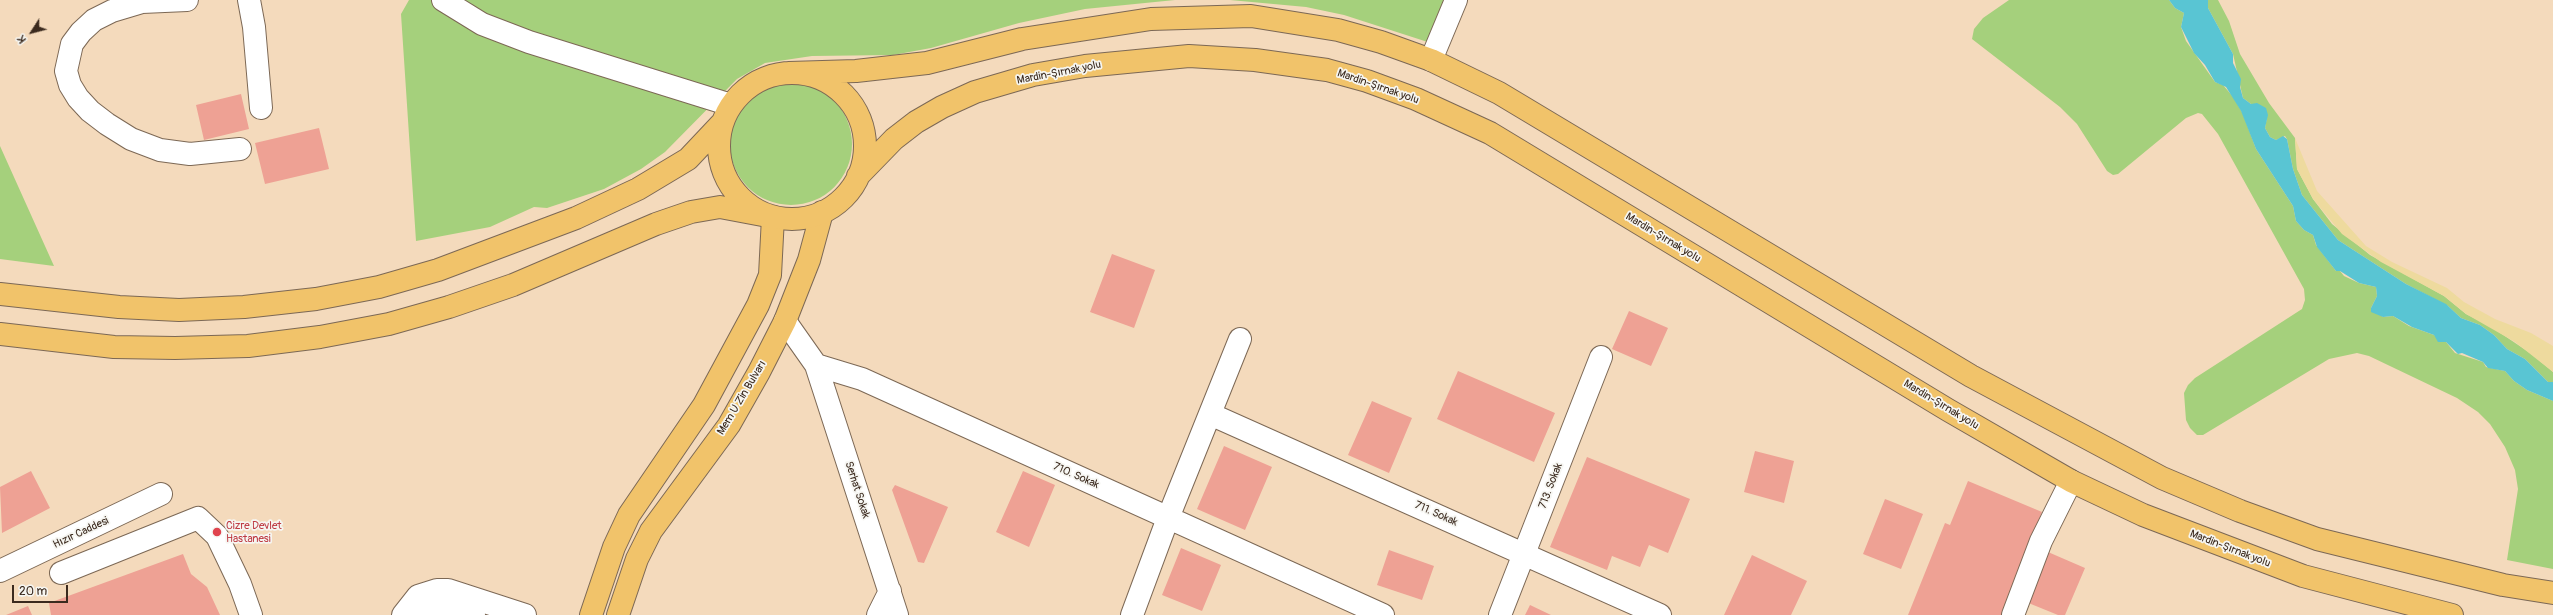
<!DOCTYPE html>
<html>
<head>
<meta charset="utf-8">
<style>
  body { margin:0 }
  #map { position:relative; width:2553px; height:615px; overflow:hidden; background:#f4dabc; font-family:Pangolin,sans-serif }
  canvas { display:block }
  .north { position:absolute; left:12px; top:12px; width:40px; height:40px; -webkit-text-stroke:3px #f6f6f2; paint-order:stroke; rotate:234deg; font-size:11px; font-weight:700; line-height:16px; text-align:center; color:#3b2a1e }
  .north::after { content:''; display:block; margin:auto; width:14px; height:18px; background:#3b2a1e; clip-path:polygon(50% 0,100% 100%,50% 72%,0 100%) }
  .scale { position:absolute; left:12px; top:585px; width:56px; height:18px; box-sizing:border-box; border:2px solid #3b2a1e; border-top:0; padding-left:5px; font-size:12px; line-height:14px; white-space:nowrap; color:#3b2a1e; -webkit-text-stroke:3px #f6f6f2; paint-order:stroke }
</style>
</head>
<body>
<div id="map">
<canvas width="2553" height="615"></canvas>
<div class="north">K</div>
<div class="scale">20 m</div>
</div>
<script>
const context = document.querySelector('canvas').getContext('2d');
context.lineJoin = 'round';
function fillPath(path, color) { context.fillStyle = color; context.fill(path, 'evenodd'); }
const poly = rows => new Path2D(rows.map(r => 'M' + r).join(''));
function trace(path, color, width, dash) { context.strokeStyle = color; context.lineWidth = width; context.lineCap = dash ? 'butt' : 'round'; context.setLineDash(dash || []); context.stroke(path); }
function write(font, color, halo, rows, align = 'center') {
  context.font = font + ' Pangolin,sans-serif'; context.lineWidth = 3.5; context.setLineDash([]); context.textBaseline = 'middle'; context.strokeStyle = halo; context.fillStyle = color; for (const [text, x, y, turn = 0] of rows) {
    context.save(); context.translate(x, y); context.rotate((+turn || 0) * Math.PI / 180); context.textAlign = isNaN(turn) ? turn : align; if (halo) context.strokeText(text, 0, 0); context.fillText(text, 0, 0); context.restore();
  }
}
const green = poly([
  [409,0,1175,0,1085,9,1019,23,931,48,893,55,812,56,765,63,737,79,665,152,641,169,604,189,547,208,534,207,490,227,416,241,401,14],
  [1230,0,1456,0,1437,45,1344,15,1306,7],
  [2009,0,2169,0,2175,8,2184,13,2181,27,2186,41,2215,82,2223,85,2234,98,2243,114,2256,149,2293,206,2296,221,2304,230,2313,235,2316,245,2336,271,2340,271,2344,276,2359,283,2376,287,2377,296,2371,308,2383,317,2393,316,2409,326,2434,335,2446,342,2455,353,2483,362,2486,367,2505,371,2514,381,2527,390,2553,401,2553,569,2507,560,2518,489,2515,470,2505,447,2490,424,2478,412,2457,398,2369,356,2357,353,2329,359,2203,435,2197,435,2190,428,2186,420,2184,393,2188,385,2195,378,2302,309,2305,300,2304,289,2218,134,2202,114,2198,113,2186,118,2118,174,2113,175,2107,171,2077,124,2060,107,1972,39,1974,29,1983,18],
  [2208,0,2218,0,2229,21,2240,54,2269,103,2295,138,2297,169,2313,199,2332,224,2370,255,2444,296,2466,314,2490,326,2533,355,2553,372,2553,382,2548,382,2525,359,2507,349,2494,335,2480,325,2461,318,2448,306,2406,284,2338,240,2302,195,2293,169,2287,139,2285,136,2276,140,2270,137,2265,128,2267,117,2260,106,2251,104,2243,98,2233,54,2208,8],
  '730 144a61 61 0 1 1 122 0a61 61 0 1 1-122 0Z',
  [0,146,54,266,0,259]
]);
const sand = poly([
  [2295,138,2317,191,2366,246,2392,262,2447,288,2464,302,2495,319,2531,333,2553,346,2553,372,2515,342,2466,314,2444,296,2381,262,2342,234,2313,199,2297,169]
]);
const water = poly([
  [2169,0,2208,0,2208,8,2233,54,2233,63,2241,79,2240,87,2243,98,2251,104,2257,103,2266,108,2268,115,2265,128,2270,137,2276,140,2283,136,2287,139,2293,169,2302,195,2338,240,2406,284,2446,304,2461,318,2480,325,2494,335,2507,349,2525,359,2548,382,2553,382,2553,401,2527,390,2514,381,2505,371,2488,368,2483,362,2462,353,2458,354,2446,342,2438,342,2434,335,2412,327,2393,316,2383,317,2371,312,2371,308,2377,296,2376,287,2359,283,2340,271,2336,271,2317,247,2313,235,2304,230,2296,221,2293,206,2256,149,2241,111,2226,87,2215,82,2205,65,2194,53,2181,27,2184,13,2175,8]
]);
const building = poly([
  [241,94,249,129,204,140,196,105],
  [319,128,329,169,265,184,255,143],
  [1112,254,1155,270,1134,328,1090,312],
  [1629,311,1668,328,1651,366,1612,349],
  [1458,371,1555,413,1534,462,1437,419],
  [1372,401,1412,418,1389,473,1348,455],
  [1224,446,1272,467,1245,530,1197,509],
  [1755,451,1794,461,1784,503,1744,492],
  [1587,457,1690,499,1668,553,1649,545,1640,567,1612,556,1607,570,1550,547],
  [31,471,50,508,2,533,0,487],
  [1023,471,1055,485,1029,547,996,532],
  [1968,481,2042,512,2001,615,1908,615,1945,523,1950,525],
  [895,485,948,507,924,563,918,562,892,490],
  [1885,499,1923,514,1901,569,1863,554],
  [1181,548,1221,565,1202,611,1162,595],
  [1389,550,1434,566,1422,600,1377,585],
  [2048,552,2085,568,2065,615,2058,615,2026,602],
  [183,554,191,574,207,587,220,615,51,615,49,603],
  [1752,555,1807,581,1791,615,1724,615],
  [1530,605,1551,615,1525,615],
  [28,606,32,615,6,615]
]);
const minor = poly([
  [187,0,142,2,112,11,94,20,81,32,72,44,66,71,70,85,78,98,90,111,107,124,131,139,160,150,190,154,240,149],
  [249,0,254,27,261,108],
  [443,0,482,24,529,42,731,105],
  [1431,60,1456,0],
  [785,321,816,365,862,379,1383,615],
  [816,365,897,615],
  [1210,414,1660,615],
  [0,571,161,494],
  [61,573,198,518,217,536,240,584,251,615],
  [403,615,418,596,437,590,448,590,525,615],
  [422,615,439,607,474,615],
  [878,615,890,591],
  [1132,615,1168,518,1240,339],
  [1500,615,1601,357],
  [2013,615,2041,541,2071,481]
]);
const major = poly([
  [591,615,614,547,629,515,704,405,758,305,770,275,773,217],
  [618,615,637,559,651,531,729,425,759,372,785,321,809,260,822,212]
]);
const highway = poly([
  [789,73,856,71,927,63,1022,39,1151,19,1251,16,1338,30,1381,42,1431,60,1499,93,1971,376,2162,478,2240,511,2317,539,2503,585,2553,593],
  '719 146a73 73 0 1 1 146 0a73 73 0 1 1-146 0Z',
  [858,176,894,139,916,122,942,107,975,92,1033,75,1085,66,1189,56,1255,60,1327,70,1367,81,1416,99,1490,133,1948,410,2071,481,2143,515,2303,576,2452,615],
  [0,294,119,307,179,310,244,307,316,299,379,287,438,270,576,218,638,189,688,159,721,124],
  [0,334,114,347,175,348,248,346,320,337,389,324,449,307,513,285,656,224,691,212,720,207,773,217]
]);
const markers = [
  [217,532,5,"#e0444e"]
];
const streetNames = [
  ["Mardin-Şırnak yolu",1059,73,-11],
  ["Mardin-Şırnak yolu",1378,87,19],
  ["Mardin-Şırnak yolu",1663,238,31],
  ["Mem U Zin Bulvarı",742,398,-59],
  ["Mardin-Şırnak yolu",1941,405,31],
  ["710. Sokak",1076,476,24],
  ["713. Sokak",1551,486,-69],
  ["Serhat Sokak",857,490,72],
  ["711. Sokak",1436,514,24],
  ["Hızır Caddesi",81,533,-25],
  ["Mardin-Şırnak yolu",2230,549,21]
];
const healthNames = [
  ["Cizre Devlet",226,526],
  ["Hastanesi",226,539]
];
fillPath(green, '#a5d07c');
fillPath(sand, '#eeda9e');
fillPath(water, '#59c5d3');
fillPath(building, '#eea194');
trace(minor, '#7c6855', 24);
trace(major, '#7c6855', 24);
trace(highway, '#7c6855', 24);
trace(minor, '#fff', 22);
trace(major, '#f1c36a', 22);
trace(highway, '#f1c36a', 22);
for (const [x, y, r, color] of markers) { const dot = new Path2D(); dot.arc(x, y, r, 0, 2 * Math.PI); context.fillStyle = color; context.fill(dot); trace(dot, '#f6f6f2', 1.5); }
write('11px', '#3b2a1e', '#f6f6f2', streetNames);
write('11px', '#be3a42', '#f6f6f2', healthNames, 'left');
</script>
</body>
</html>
